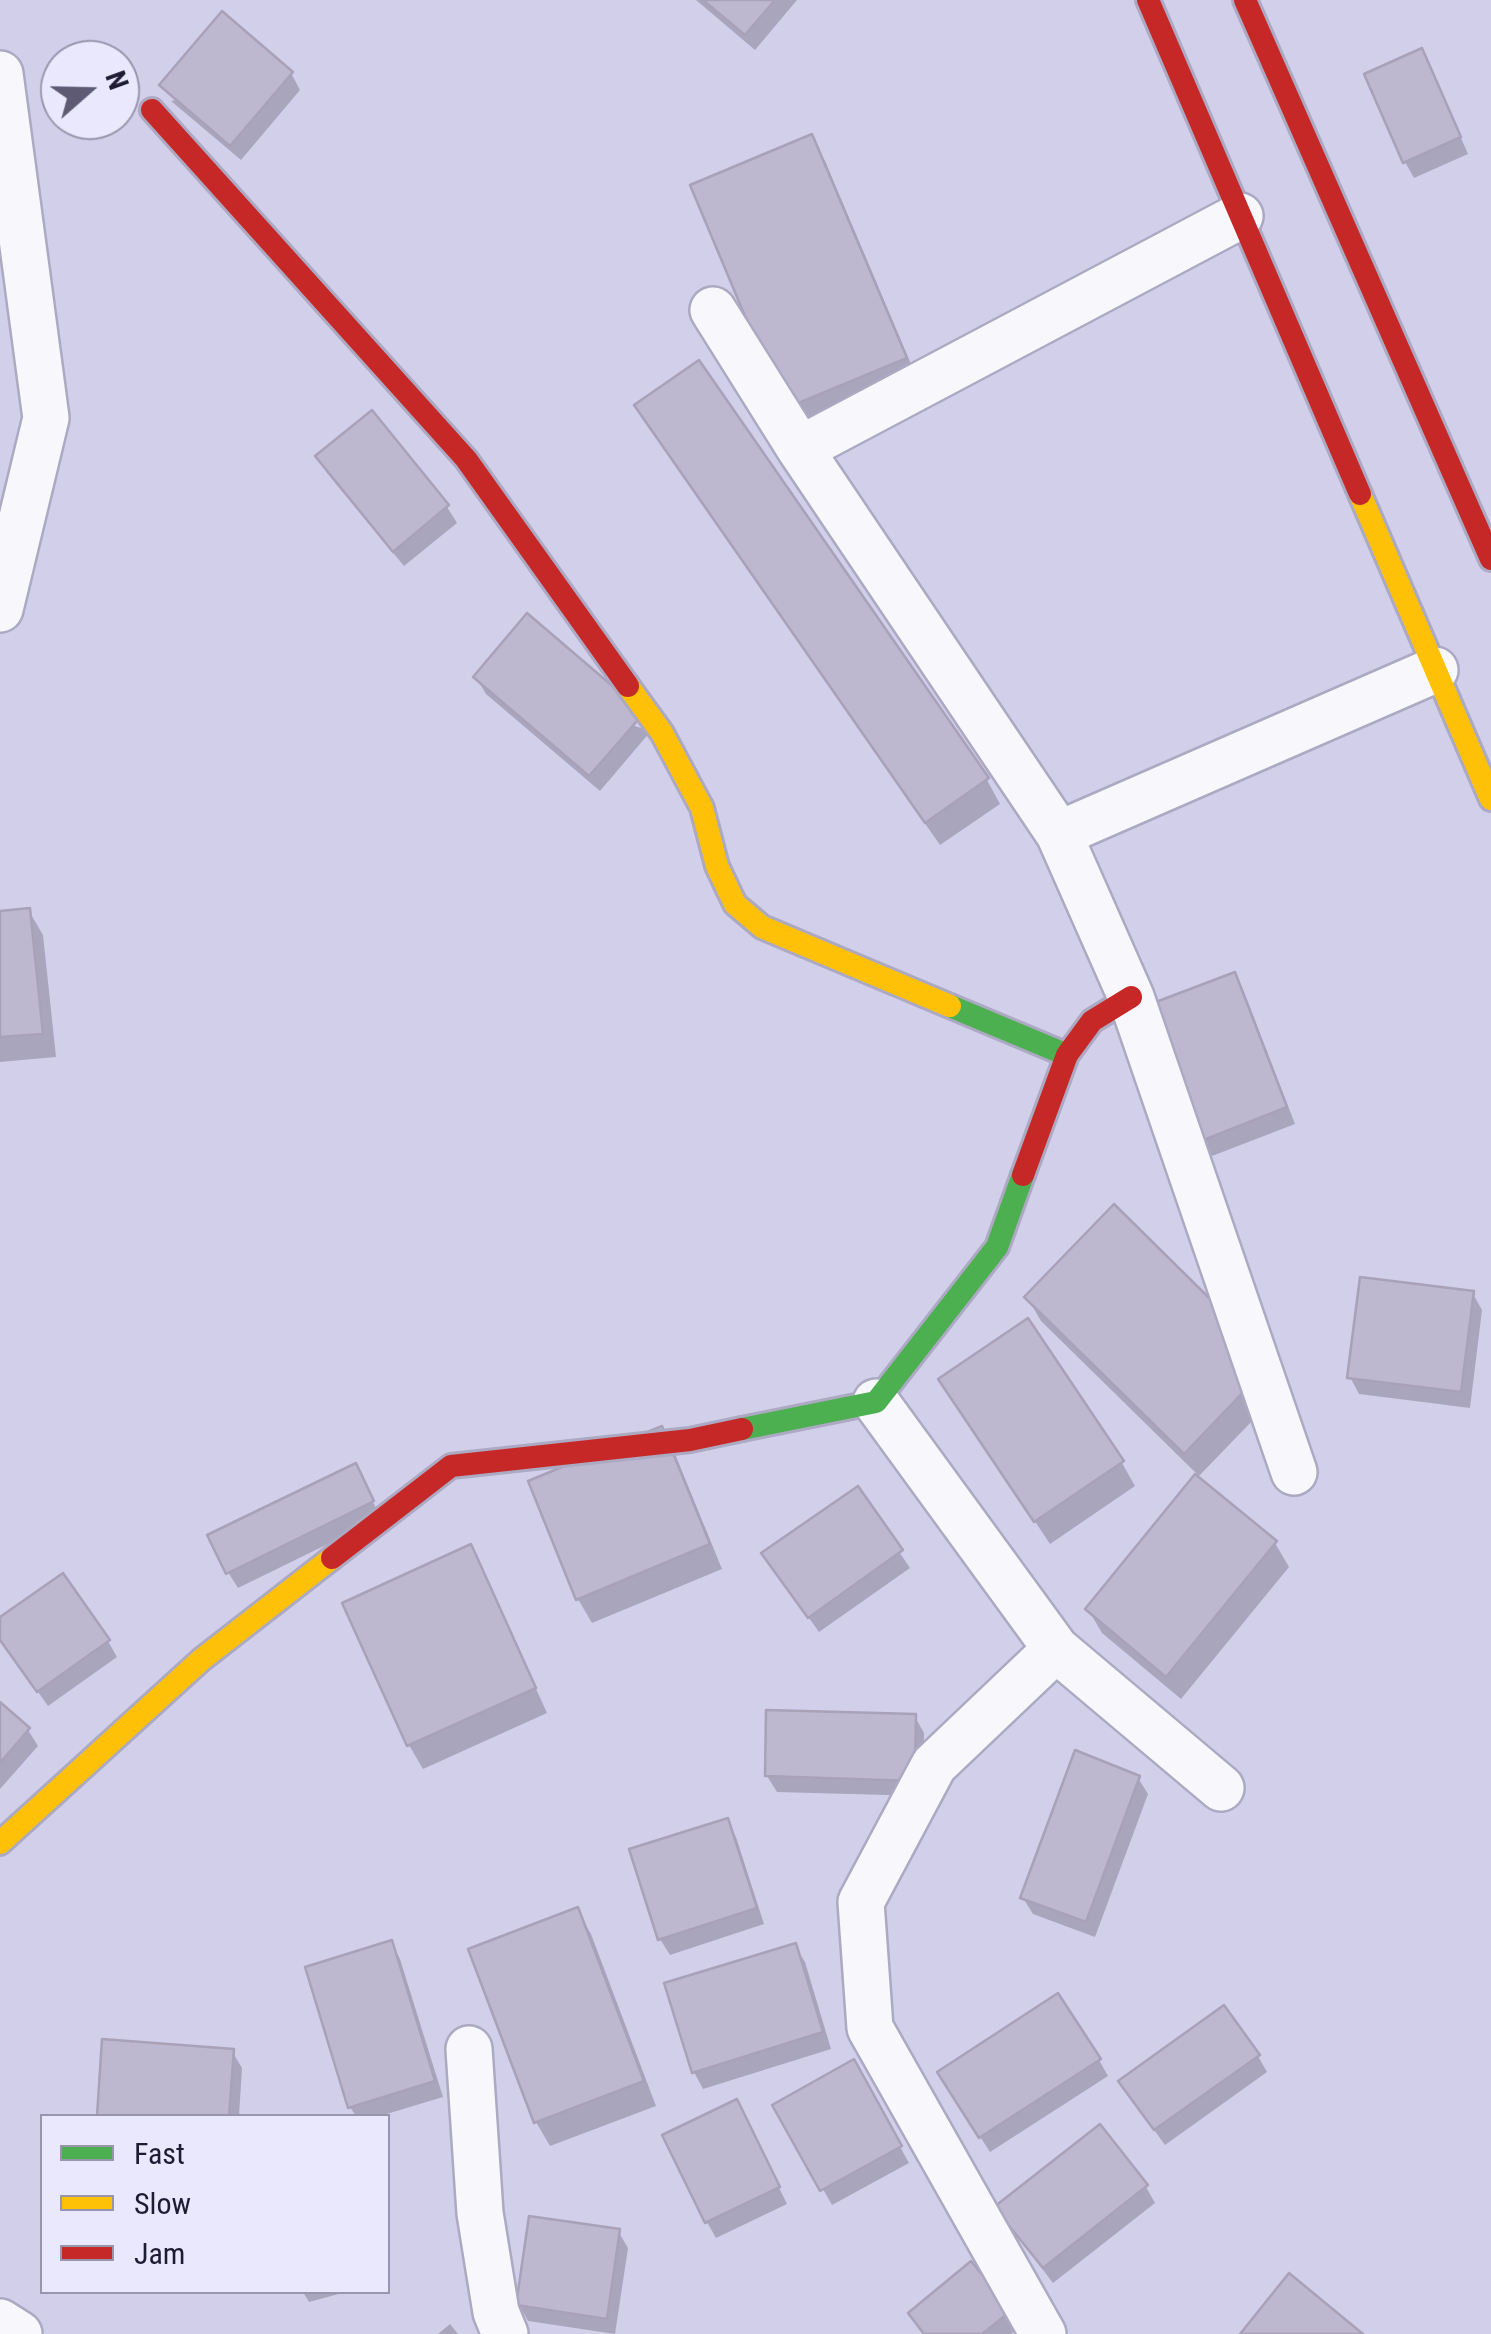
<!DOCTYPE html>
<html>
<head>
<meta charset="utf-8">
<style>
  body { margin:0 }
  #map { position:relative; width:1491px; height:2334px; overflow:hidden; background:#d2cfeb; font-family:"Roboto Condensed",sans-serif }
  canvas { display:block }
  .legend { position:absolute; left:40px; top:2114px; width:350px; height:180px; box-sizing:border-box; background:#e9e8fc; border:2px solid #9896ac; margin:0; padding:12px 18px; list-style:none; font-size:30px; color:#1f1b34 }
  .legend li { display:flex; align-items:center; gap:20px; height:50px }
  .legend b { width:50px; border:2px solid #9896ac }
  .north { position:absolute; left:40px; top:40px; width:100px; height:100px; box-sizing:border-box; background:#e9e8fc; border:2px solid #9896ac; border-radius:50%; rotate:70deg; font-size:28px; font-weight:700; line-height:40px; text-align:center; color:#1f1b34 }
  .north::after { content:''; display:block; margin:auto; width:35px; height:45px; background:#5e5a74; clip-path:polygon(50% 0,100% 100%,50% 72%,0 100%) }
</style>
</head>
<body>
<div id="map">
<canvas width="1491" height="2334"></canvas>
<ul class="legend">
<li><b style="height:12px;background:#4caf50"></b>Fast</li>
<li><b style="height:12px;background:#ffc107"></b>Slow</li>
<li><b style="height:12px;background:#c62828"></b>Jam</li>
</ul>
<div class="north">N</div>
</div>
<script>
const context = document.querySelector('canvas').getContext('2d');
context.lineJoin = 'round';
function fillPath(path, color) { context.fillStyle = color; context.fill(path, 'evenodd'); }
const poly = rows => new Path2D(rows.map(r => 'M' + r).join(''));
function trace(path, color, width, dash) { context.strokeStyle = color; context.lineWidth = width; context.lineCap = dash ? 'butt' : 'round'; context.setLineDash(dash || []); context.stroke(path); }
const shadow = poly([
  [696,0,797,0,755,50],
  [1430,67,1468,154,1414,178,1405,162],
  [291,73,300,90,241,160,171,101],
  [811,137,825,161,919,383,800,432,787,408],
  [699,364,987,780,1000,804,940,845,651,430],
  [372,413,447,507,457,523,404,566,327,473,318,456],
  [476,677,651,731,600,791,486,694],
  [29,911,43,935,56,1057,0,1062,0,913],
  [1234,976,1244,992,1295,1124,1212,1156,1203,1140],
  [1473,1294,1482,1310,1470,1408,1359,1394,1350,1377],
  [1027,1297,1285,1387,1197,1478,1275,1543,1289,1567,1181,1699,1102,1633,1088,1609,1198,1475,1041,1321],
  [941,1380,1122,1463,1135,1486,1050,1544],
  [675,1454,722,1569,592,1623,578,1599],
  [355,1466,381,1518,238,1588,228,1572],
  [857,1489,910,1568,819,1632,774,1569],
  [483,1572,547,1713,423,1769,409,1745,345,1604],
  [0,1621,108,1641,117,1657,48,1706,0,1638],
  [0,1705,28,1730,38,1746,0,1789],
  [915,1717,924,1733,923,1796,777,1792,767,1776],
  [1138,1778,1148,1794,1095,1937,1033,1914,1023,1898],
  [727,1821,736,1837,764,1924,670,1955,660,1939],
  [577,1910,591,1934,656,2106,550,2146,536,2122],
  [391,1943,400,1959,443,2097,380,2116,356,2116,350,2107],
  [795,1946,805,1962,831,2049,703,2089,694,2072],
  [104,2042,232,2051,242,2068,239,2116,99,2116],
  [1258,2056,1267,2072,1165,2145,1130,2097],
  [1099,2060,1108,2076,990,2152,949,2089],
  [853,2062,909,2163,832,2205,776,2106],
  [745,2119,787,2204,716,2238,707,2222],
  [1099,2127,1146,2187,1155,2203,1053,2283,1007,2223,998,2207],
  [618,2231,628,2248,615,2334,528,2321,519,2305],
  [970,2265,1018,2328,1011,2334,923,2334,911,2314],
  [303,2292,346,2292,309,2302],
  [450,2324,458,2334,438,2334]
]);
const building = poly([
  [703,0,775,0,745,35,703,0],
  [222,11,293,72,230,146,159,85,222,11],
  [1422,48,1461,137,1403,163,1364,74,1422,48],
  [812,134,907,358,784,409,690,185,812,134],
  [699,360,989,778,925,823,634,405,699,360],
  [372,410,449,505,393,552,315,456,372,410],
  [527,613,644,713,589,776,473,677,527,613],
  [30,908,43,1034,0,1037,0,911,30,908],
  [1235,972,1287,1107,1201,1141,1148,1005,1235,972],
  [1114,1204,1273,1361,1184,1454,1024,1297,1114,1204],
  [1360,1277,1474,1291,1461,1392,1347,1378,1360,1277],
  [1028,1318,1124,1461,1034,1522,938,1379,1028,1318],
  [662,1426,710,1544,576,1600,528,1481,662,1426],
  [356,1463,374,1501,226,1574,207,1535,356,1463],
  [1195,1474,1277,1541,1166,1677,1085,1609,1195,1474],
  [858,1486,903,1550,808,1618,761,1553,858,1486],
  [471,1544,536,1688,407,1746,342,1603,471,1544],
  [63,1573,110,1640,37,1692,0,1640,0,1617,63,1573],
  [0,1702,30,1728,0,1763,0,1702],
  [766,1710,916,1714,915,1781,765,1776,766,1710],
  [1075,1750,1140,1776,1086,1922,1020,1898,1075,1750],
  [728,1818,757,1908,658,1940,629,1849,728,1818],
  [578,1907,644,2081,534,2123,468,1949,578,1907],
  [392,1940,435,2081,348,2108,305,1967,392,1940],
  [796,1943,823,2032,692,2073,664,1983,796,1943],
  [1058,1993,1101,2059,979,2138,937,2072,1058,1993],
  [1224,2005,1260,2055,1154,2130,1118,2081,1224,2005],
  [102,2039,234,2049,229,2116,97,2116,102,2039],
  [854,2059,902,2146,820,2191,772,2105,854,2059],
  [737,2099,780,2187,705,2223,662,2135,737,2099],
  [1100,2124,1148,2185,1043,2268,994,2207,1100,2124],
  [529,2216,620,2229,607,2319,516,2305,529,2216],
  [971,2261,1011,2311,982,2334,924,2334,908,2313,971,2261],
  [1289,2273,1363,2334,1240,2334,1289,2273]
]);
const street = poly([
  [0,74,46,418,0,609],
  [713,310,800,449,1059,834,1131,997,1294,1472],
  [800,449,1240,216],
  [1059,834,1435,670],
  [876,1402,1056,1649,1221,1788],
  [469,2049,480,2213,496,2312,505,2334],
  [0,2322,19,2334],
  [1043,2334,870,2028,861,1902,934,1765,1056,1649]
]);
const fast = poly([
  [950,1006,1067,1055],
  [742,1429,876,1402,997,1247,1023,1175]
]);
const slow = poly([
  [1360,494,1491,799],
  [628,686,662,733,702,808,717,866,735,904,762,927,950,1006],
  [0,1843,201,1660,332,1558]
]);
const jam = poly([
  [1148,0,1360,494],
  [1245,0,1491,559],
  [152,110,466,459,628,686],
  [1023,1175,1067,1055,1092,1021,1131,997],
  [332,1558,451,1466,690,1440,742,1429]
]);
fillPath(shadow, '#0003');
fillPath(building, '#beb7d0');
trace(building, '#a8a1b8', 2.5);
trace(street, '#aca9c2', 50);
trace(fast, '#aca9c2', 28);
trace(slow, '#aca9c2', 28);
trace(jam, '#aca9c2', 28);
trace(street, '#f8f8fc', 45);
trace(fast, '#4caf50', 22);
trace(slow, '#ffc107', 22);
trace(jam, '#c62828', 22);
</script>
</body>
</html>
